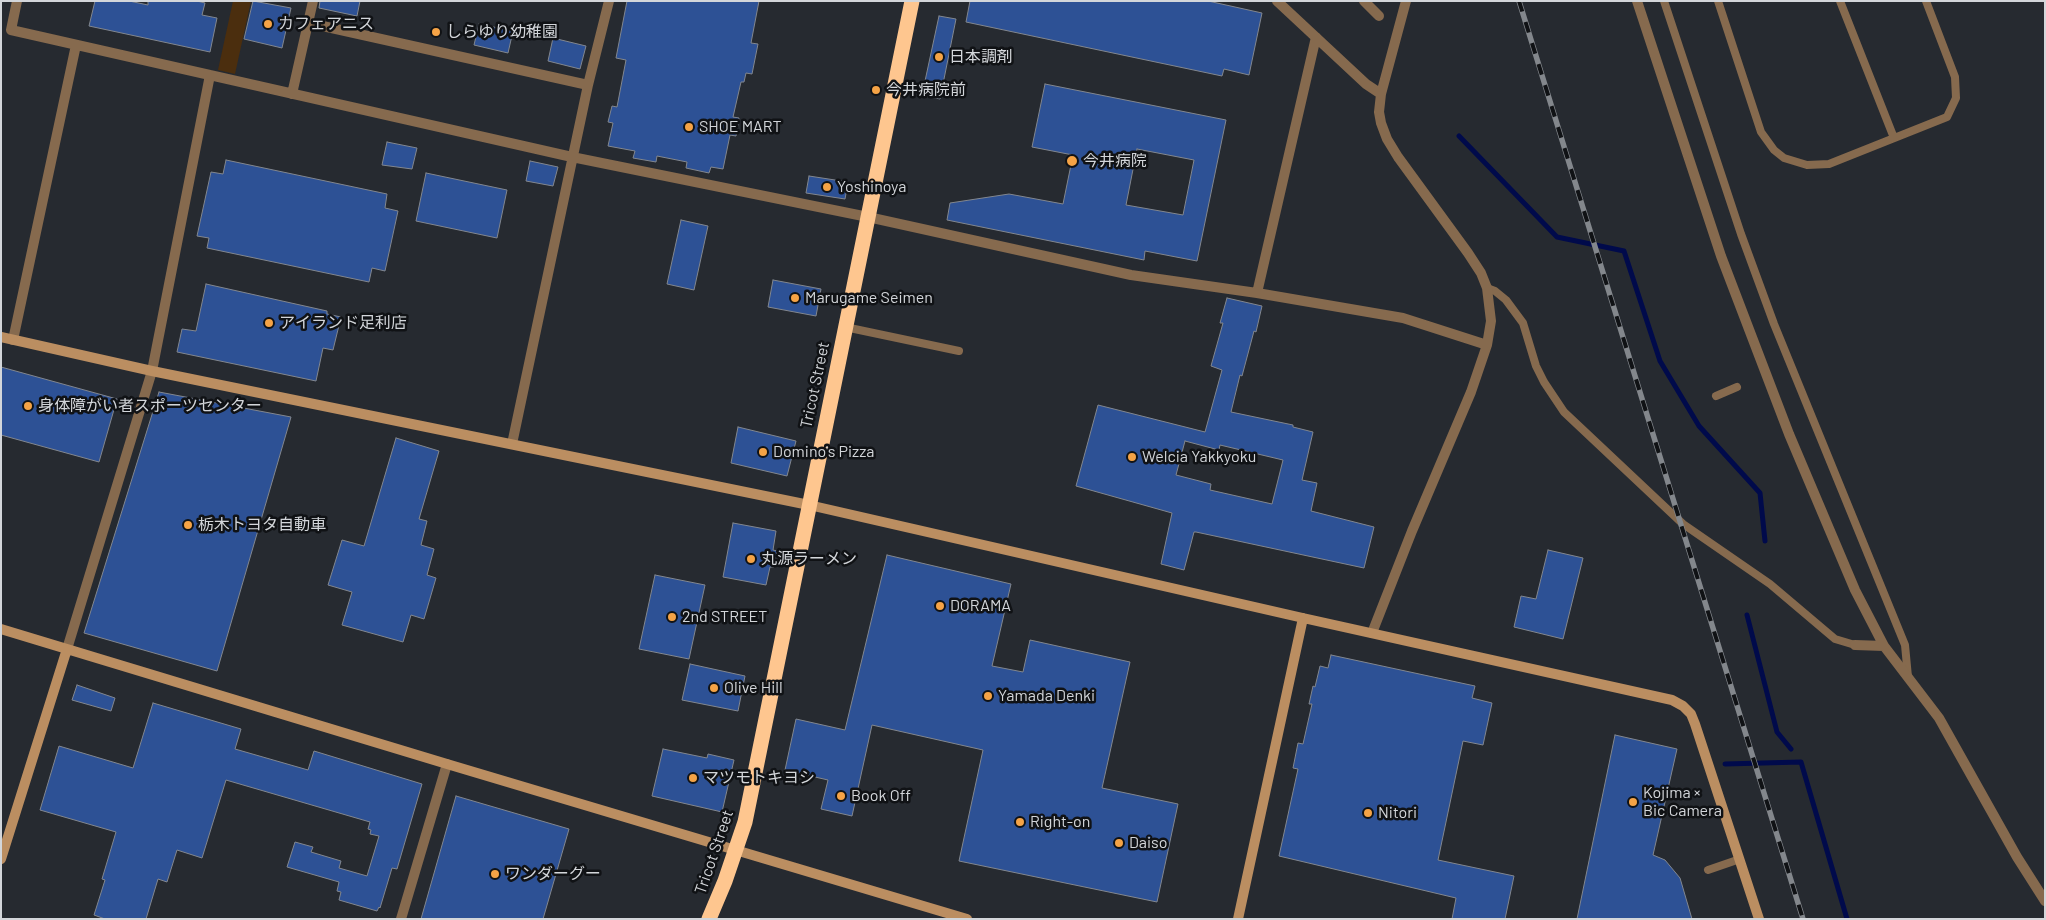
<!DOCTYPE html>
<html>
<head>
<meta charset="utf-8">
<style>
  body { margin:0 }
  #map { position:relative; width:2046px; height:920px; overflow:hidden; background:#262a30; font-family:Barlow,sans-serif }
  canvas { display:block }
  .frame { position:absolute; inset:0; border:2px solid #d3d6da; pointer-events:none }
</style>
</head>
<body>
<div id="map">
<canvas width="2046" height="920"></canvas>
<div class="frame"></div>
</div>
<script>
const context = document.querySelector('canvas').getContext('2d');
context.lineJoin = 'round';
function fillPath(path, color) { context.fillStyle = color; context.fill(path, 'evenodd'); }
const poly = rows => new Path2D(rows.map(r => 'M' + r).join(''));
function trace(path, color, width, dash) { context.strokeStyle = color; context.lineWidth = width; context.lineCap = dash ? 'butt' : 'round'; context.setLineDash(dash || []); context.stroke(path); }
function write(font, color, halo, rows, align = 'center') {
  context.font = font + ' Barlow,"Noto Sans JP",sans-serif'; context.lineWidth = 5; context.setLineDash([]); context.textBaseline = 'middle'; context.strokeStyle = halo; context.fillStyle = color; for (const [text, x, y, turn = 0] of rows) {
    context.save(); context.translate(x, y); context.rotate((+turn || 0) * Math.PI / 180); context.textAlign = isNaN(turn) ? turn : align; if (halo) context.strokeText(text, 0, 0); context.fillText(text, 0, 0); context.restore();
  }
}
const green = poly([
  [233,1,251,1,235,74,218,70]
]);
const stream = poly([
  [1459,136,1557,237,1624,251,1660,361,1699,426,1760,493,1765,541],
  [1747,615,1777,732,1791,749],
  [1725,764,1801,762,1847,919]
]);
const building = poly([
  [95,1,129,1,148,5,148,1,197,1,205,3,202,15,217,18,210,52,89,26,95,1],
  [253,1,291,8,282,48,244,39,253,1],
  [320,1,360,1,357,16,319,8,320,1],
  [627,1,759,1,751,43,758,44,752,74,746,73,744,82,741,82,733,117,739,118,736,136,730,135,723,169,711,167,709,173,686,168,687,162,657,156,656,162,633,158,635,151,608,146,613,123,608,122,612,106,617,107,626,60,616,58,627,1],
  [970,1,1208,1,1262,13,1249,75,1224,69,1222,76,966,22,970,1],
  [939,16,956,19,940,99,922,95,939,16],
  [479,24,513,31,508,53,474,45,479,24],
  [553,38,586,46,580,69,548,61,553,38],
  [1045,84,1226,120,1197,261,1145,251,1144,260,947,220,950,203,1009,194,1063,204,1073,155,1032,147,1045,84],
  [1137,149,1194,160,1183,215,1126,205,1137,149],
  [387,142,417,148,412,169,382,165,387,142],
  [226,160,387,194,385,208,398,211,385,271,372,268,369,282,207,248,209,238,197,236,211,172,223,174,226,160],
  [530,161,558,167,553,186,526,181,530,161],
  [426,173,507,190,497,238,416,221,426,173],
  [809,176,848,182,845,199,806,193,809,176],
  [681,220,708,226,694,290,667,284,681,220],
  [773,280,821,289,816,316,768,307,773,280],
  [206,284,327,311,327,314,341,317,333,350,323,348,316,381,177,352,182,329,196,331,206,284],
  [1227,298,1262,306,1256,332,1254,331,1242,376,1240,375,1231,412,1293,425,1293,427,1313,432,1302,480,1317,483,1311,511,1374,527,1364,568,1196,532,1194,532,1184,570,1161,564,1172,513,1076,486,1098,405,1205,432,1222,370,1211,366,1223,323,1220,323,1227,298],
  [1185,441,1219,450,1220,445,1283,460,1272,504,1210,490,1211,484,1176,475,1185,441],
  [1,367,117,399,99,462,1,435,1,367],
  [159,392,291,417,217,671,84,633,159,392],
  [738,427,796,441,787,476,731,463,738,427],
  [396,438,439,451,419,519,427,521,421,545,434,549,427,575,436,578,424,619,411,615,403,642,342,625,352,592,328,585,342,540,364,546,396,438],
  [733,523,776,531,773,550,777,551,774,567,770,567,766,585,723,577,733,523],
  [1548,550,1583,558,1563,639,1514,627,1521,596,1536,599,1548,550],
  [887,555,1011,584,992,666,1023,672,1030,640,1130,662,1102,788,1178,804,1157,902,959,861,983,750,872,725,852,816,821,809,828,780,785,770,796,719,845,730,887,555],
  [655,575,705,585,689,659,639,649,655,575],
  [1331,655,1475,686,1472,698,1492,703,1483,745,1463,741,1438,860,1514,876,1505,919,1452,919,1456,898,1279,856,1298,769,1293,768,1298,743,1303,744,1312,704,1309,704,1313,686,1315,687,1320,666,1328,668,1331,655],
  [690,664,745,676,738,711,682,700,690,664],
  [77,685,115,698,111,711,72,700,77,685],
  [153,703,241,729,235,749,308,770,314,751,422,784,397,869,392,868,380,908,379,907,377,911,339,900,341,892,337,891,339,882,287,867,295,842,313,847,311,852,341,861,339,868,367,876,379,836,370,834,371,830,368,829,370,822,226,780,202,858,177,850,167,882,158,879,146,919,105,919,94,915,105,880,102,879,116,832,40,810,59,746,133,768,153,703],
  [1615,735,1677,749,1653,855,1665,860,1680,878,1692,919,1577,919,1615,735],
  [663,749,707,758,708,754,734,760,722,812,652,796,663,749],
  [456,796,569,829,543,919,421,919,456,796]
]);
const lane = poly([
  [1664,1,1741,234,1774,324,1905,645,1908,677],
  [1718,1,1761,132,1774,150,1784,158,1807,165,1829,164,1947,117,1956,98,1955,77,1926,1],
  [1840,1,1894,138],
  [1487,288,1495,291,1506,300,1523,323,1536,366,1544,382,1564,412,1683,524,1770,584,1835,639,1855,645],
  [845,327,959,351],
  [1716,396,1737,387],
  [1708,870,1740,859]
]);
const street = poly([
  [17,1,11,30,572,157,868,217,1131,275,1257,293,1403,318,1487,345,1471,392,1412,531,1372,633],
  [1277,1,1366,84,1381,94],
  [1364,1,1379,16],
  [1406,1,1381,94,1379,112,1381,123,1387,139,1398,157,1468,253,1481,273,1487,288,1491,321,1487,345],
  [1637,1,1721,256,1789,434,1855,590,1884,646,1939,718,2017,857,2045,901],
  [309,23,588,85],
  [292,94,313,1],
  [1257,293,1316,37],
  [13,340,76,45],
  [512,444,588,85,609,1],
  [1855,645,1884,646],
  [67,649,152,371,210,75],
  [401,919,447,764]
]);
const secondary = poly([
  [1,337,152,371,809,505,1303,618,1672,700,1683,706,1691,714,1695,724,1759,919],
  [1,629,447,764,967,919],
  [1,859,67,649],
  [1238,919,1303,618]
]);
const highway = poly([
  [709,919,725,881,745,822,912,1]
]);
const rail = poly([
  [1519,1,1803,919]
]);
const markers = [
  [268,24,5,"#f5a346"],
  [436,32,5,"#f5a346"],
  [939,57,5,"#f5a346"],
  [876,90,5,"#f5a346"],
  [689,127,5,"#f5a346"],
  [1072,161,6,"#f5a346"],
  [827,187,5,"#f5a346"],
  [795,298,5,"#f5a346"],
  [269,323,5,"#f5a346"],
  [28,406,5,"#f5a346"],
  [763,452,5,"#f5a346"],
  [1132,457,5,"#f5a346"],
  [188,525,5,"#f5a346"],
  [751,559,5,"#f5a346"],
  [940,606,5,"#f5a346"],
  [672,617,5,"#f5a346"],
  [714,688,5,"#f5a346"],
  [988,696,5,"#f5a346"],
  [693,778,5,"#f5a346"],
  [841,796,5,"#f5a346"],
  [1633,802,5,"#f5a346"],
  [1368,813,5,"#f5a346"],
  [1020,822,5,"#f5a346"],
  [1119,843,5,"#f5a346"],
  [495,874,5,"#f5a346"]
];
const poiNames = [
  ["カフェアニス",278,24],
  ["しらゆり幼稚園",446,32],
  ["日本調剤",949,57],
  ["今井病院前",886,90],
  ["SHOE MART",699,127],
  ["今井病院",1083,161],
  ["Yoshinoya",837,187],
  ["Marugame Seimen",805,298],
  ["アイランド足利店",279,323],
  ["身体障がい者スポーツセンター",38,406],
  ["Domino's Pizza",773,452],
  ["Welcia Yakkyoku",1142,457],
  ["栃木トヨタ自動車",198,525],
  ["丸源ラーメン",761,559],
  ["DORAMA",950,606],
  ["2nd STREET",682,617],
  ["Olive Hill",724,688],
  ["Yamada Denki",998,696],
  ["マツモトキヨシ",703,778],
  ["Kojima ×",1643,793],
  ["Bic Camera",1643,811],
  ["Book Off",851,796],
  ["Nitori",1378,813],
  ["Right-on",1030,822],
  ["Daiso",1129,843],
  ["ワンダーグー",505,874]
];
const streetNames = [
  ["Tricot Street",815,385,-78],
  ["Tricot Street",714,852,-71]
];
fillPath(green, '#4b2e0e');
trace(stream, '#000a4b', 5);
fillPath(building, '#2d5195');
trace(building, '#82878f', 1);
trace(lane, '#866a4e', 8);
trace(street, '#866a4e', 10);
trace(secondary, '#bb8e61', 10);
trace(highway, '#fec68f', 15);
trace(rail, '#83878c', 5.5);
trace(rail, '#101215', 4, [11]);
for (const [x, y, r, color] of markers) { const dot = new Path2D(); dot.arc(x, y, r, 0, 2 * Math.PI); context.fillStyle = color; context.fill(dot); trace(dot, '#101215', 2); }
write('16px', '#d3d6da', '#101215', poiNames, 'left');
write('16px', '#d3d6da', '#101215', streetNames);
</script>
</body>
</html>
